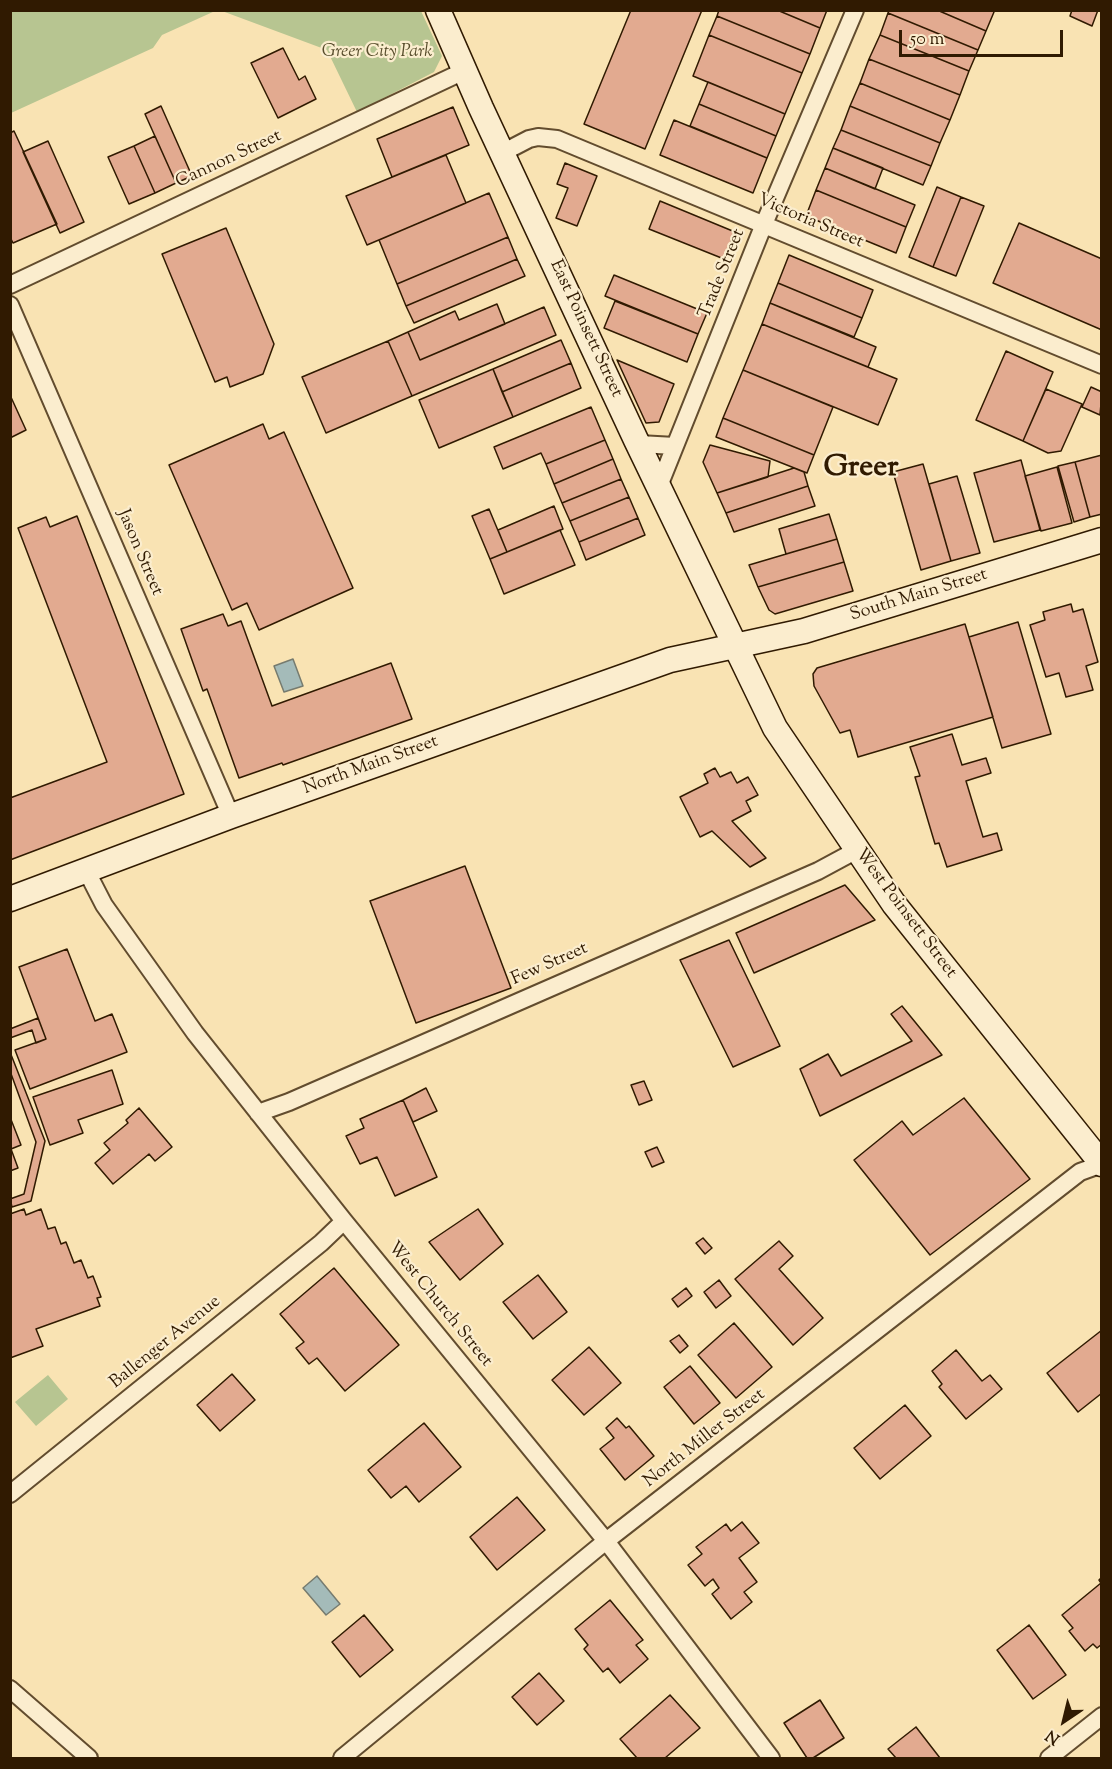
<!DOCTYPE html>
<html>
<head>
<meta charset="utf-8">
<style>
  body { margin:0 }
  #map { position:relative; width:1112px; height:1769px; overflow:hidden; background:#f9e3b3; font-family:"Sorts Mill Goudy",serif }
  canvas { display:block }
  .frame { position:absolute; inset:0; border:12px solid #301a01; pointer-events:none }
  .north { position:absolute; left:1034px; top:1691px; width:60px; height:60px; -webkit-text-stroke:4px #fbedce; paint-order:stroke; rotate:215deg; font-size:16px; font-weight:700; line-height:24px; text-align:center; color:#301a01 }
  .north::after { content:''; display:block; margin:auto; width:21px; height:27px; background:#301a01; clip-path:polygon(50% 0,100% 100%,50% 72%,0 100%) }
  .scale { position:absolute; left:899px; top:30px; width:164px; height:27px; box-sizing:border-box; border:3px solid #301a01; border-top:0; padding-left:8px; font-size:18px; line-height:21px; white-space:nowrap; color:#301a01; -webkit-text-stroke:4px #fbedce; paint-order:stroke }
</style>
</head>
<body>
<div id="map">
<canvas width="1112" height="1769"></canvas>
<div class="frame"></div>
<div class="north">N</div>
<div class="scale">50 m</div>
</div>
<script>
const context = document.querySelector('canvas').getContext('2d');
context.lineJoin = 'round';
function fillPath(path, color) { context.fillStyle = color; context.fill(path, 'evenodd'); }
const poly = rows => new Path2D(rows.map(r => 'M' + r).join(''));
function trace(path, color, width, dash) { context.strokeStyle = color; context.lineWidth = width; context.lineCap = dash ? 'butt' : 'round'; context.setLineDash(dash || []); context.stroke(path); }
function write(font, color, halo, rows, align = 'center') {
  context.font = font + ' "Sorts Mill Goudy",serif'; context.lineWidth = 4.5; context.setLineDash([]); context.textBaseline = 'middle'; context.strokeStyle = halo; context.fillStyle = color; for (const [text, x, y, turn = 0] of rows) {
    context.save(); context.translate(x, y); context.rotate((+turn || 0) * Math.PI / 180); context.textAlign = isNaN(turn) ? turn : align; if (halo) context.strokeText(text, 0, 0); context.fillText(text, 0, 0); context.restore();
  }
}
const green = poly([
  [10,11,11,10,215,11,162,35,153,48,11,113],
  [222,11,421,11,442,56,434,72,357,112,327,50],
  [48,1375,68,1399,36,1426,15,1402]
]);
const water = poly([
  [293,659,303,686,284,692,274,666,293,659],
  [317,1576,340,1604,326,1615,303,1588,317,1576]
]);
const building = poly([
  [631,10,702,10,645,149,584,124,631,10],
  [719,10,777,10,820,28,810,54,717,16,719,10],
  [777,10,827,10,820,28,777,10],
  [889,10,937,10,986,31,978,50,888,13,889,10],
  [937,10,992,10,994,12,986,31,937,10],
  [1072,10,1098,10,1092,26,1070,16,1072,10],
  [888,13,978,50,969,71,880,35,888,13],
  [717,16,810,54,802,73,709,35,717,16],
  [709,35,802,73,785,114,693,76,709,35],
  [880,35,969,71,960,95,869,59,880,35],
  [283,48,299,80,305,76,316,99,278,118,251,63,283,48],
  [869,59,960,95,950,120,860,83,869,59],
  [708,82,785,114,776,136,699,104,708,82],
  [860,83,950,120,940,143,850,106,860,83],
  [699,104,776,136,767,158,690,126,699,104],
  [161,106,192,176,176,183,145,114,161,106],
  [850,106,940,143,931,166,841,130,850,106],
  [453,107,469,145,392,177,377,139,453,107],
  [674,120,767,158,753,193,660,155,674,120],
  [841,130,931,166,923,185,833,148,841,130],
  [14,131,57,224,13,243,10,237,10,133,14,131],
  [155,136,176,183,155,193,134,146,155,136],
  [48,141,84,222,60,233,23,152,48,141],
  [134,146,155,193,129,204,108,157,134,146],
  [833,148,883,168,875,189,825,168,833,148],
  [446,155,466,203,367,245,346,196,446,155],
  [565,163,597,176,577,226,556,218,568,188,557,184,565,163],
  [825,168,915,205,906,227,816,190,825,168],
  [937,187,961,197,933,267,909,257,937,187],
  [816,190,906,227,896,253,806,216,816,190],
  [489,193,508,237,397,284,379,240,489,193],
  [961,197,984,206,956,276,933,267,961,197],
  [660,201,735,232,724,259,649,229,660,201],
  [1019,223,1102,259,1102,330,993,283,1019,223],
  [226,228,274,344,263,374,230,387,227,377,215,382,162,254,226,228],
  [508,237,517,259,406,306,397,284,508,237],
  [789,255,873,290,862,318,778,283,789,255],
  [517,259,525,276,414,323,406,306,517,259],
  [614,275,707,313,698,334,605,296,614,275],
  [778,283,862,318,854,337,770,303,778,283],
  [615,301,698,334,687,362,604,328,615,301],
  [770,303,876,347,868,367,762,324,770,303],
  [497,304,505,324,420,360,408,332,455,311,459,320,497,304],
  [544,307,556,335,412,396,388,341,408,332,420,360,544,307],
  [762,324,897,379,878,425,743,370,762,324],
  [561,340,571,363,502,392,493,369,561,340],
  [388,341,412,396,326,433,302,377,388,341],
  [1006,351,1053,372,1023,441,976,420,1006,351],
  [617,360,674,384,659,422,646,423,617,360],
  [571,363,581,388,513,417,502,392,571,363],
  [493,369,513,417,439,448,419,400,493,369],
  [743,370,833,407,814,455,723,418,743,370],
  [1091,387,1102,392,1100,415,1082,407,1091,387],
  [1046,389,1082,404,1061,451,1048,453,1023,441,1046,389],
  [10,395,26,430,10,438,10,395],
  [591,407,605,440,546,464,541,453,503,469,494,447,591,407],
  [723,418,814,455,807,473,716,437,723,418],
  [263,424,269,439,284,432,353,588,259,630,247,603,232,610,169,465,263,424],
  [605,440,613,459,554,484,546,464,605,440],
  [710,445,770,461,768,477,717,493,703,462,710,445],
  [1102,455,1102,514,1090,517,1075,462,1102,455],
  [613,459,621,479,562,503,554,484,613,459],
  [1021,460,1040,530,994,542,974,473,1021,460],
  [1075,462,1090,517,1074,522,1058,466,1075,462],
  [923,464,951,561,921,570,893,472,923,464],
  [1057,467,1072,523,1041,531,1025,476,1057,467],
  [794,468,804,472,808,486,726,513,717,493,794,468],
  [957,476,980,553,951,561,929,484,957,476],
  [621,479,629,497,570,521,562,503,621,479],
  [808,486,815,506,734,532,726,513,808,486],
  [629,497,638,518,579,542,570,521,629,497],
  [554,506,563,529,507,552,498,530,554,506],
  [489,509,507,552,490,559,472,516,489,509],
  [829,514,837,539,786,554,779,529,829,514],
  [77,516,184,794,10,860,10,798,107,762,18,528,46,517,50,527,77,516],
  [638,518,645,535,586,560,579,542,638,518],
  [560,530,575,565,504,594,490,559,560,530],
  [837,539,844,562,758,587,749,565,837,539],
  [844,562,853,591,775,614,769,610,758,587,844,562],
  [1071,604,1073,612,1083,609,1098,662,1086,666,1093,690,1066,697,1059,673,1046,677,1030,625,1045,620,1043,612,1071,604],
  [223,614,228,626,241,621,272,706,391,663,412,719,283,765,282,763,239,778,207,689,203,691,181,629,223,614],
  [1018,622,1051,734,1002,748,969,637,1018,622],
  [965,624,993,717,858,757,850,730,840,733,814,686,813,674,817,668,965,624],
  [952,734,962,765,986,758,991,773,966,781,983,837,997,833,1002,850,947,867,939,843,935,844,915,777,920,776,910,747,952,734],
  [715,768,720,777,731,772,737,783,748,777,758,795,746,801,751,811,732,821,766,858,750,867,712,831,700,837,680,797,708,783,704,774,715,768],
  [465,866,511,988,416,1023,370,901,465,866],
  [845,885,875,920,754,973,736,933,845,885],
  [729,940,780,1046,733,1067,680,960,729,940],
  [67,949,95,1021,112,1014,127,1052,30,1089,15,1050,46,1039,19,967,67,949],
  [902,1006,942,1055,820,1116,800,1069,828,1054,841,1076,912,1041,891,1014,902,1006],
  [38,1018,46,1039,36,1043,32,1030,10,1038,10,1029,38,1018],
  [10,1052,45,1141,31,1201,12,1207,10,1199,24,1194,36,1142,10,1071,10,1052],
  [112,1070,123,1104,78,1120,83,1133,50,1145,33,1097,112,1070],
  [644,1081,652,1100,639,1105,631,1085,644,1081],
  [426,1088,437,1111,413,1122,403,1100,426,1088],
  [964,1098,1030,1179,930,1255,854,1160,902,1121,913,1135,964,1098],
  [403,1100,437,1177,395,1196,377,1157,360,1164,346,1136,364,1128,360,1119,403,1100],
  [139,1108,172,1147,155,1161,149,1154,113,1184,95,1163,110,1150,104,1143,128,1123,126,1120,139,1108],
  [10,1117,21,1145,11,1149,18,1168,10,1171,10,1117],
  [657,1147,664,1162,652,1167,645,1152,657,1147],
  [24,1209,26,1215,41,1209,48,1229,55,1227,61,1244,66,1242,74,1263,81,1260,88,1278,93,1276,101,1297,97,1298,100,1306,36,1329,43,1346,10,1358,10,1214,24,1209],
  [478,1209,503,1244,460,1280,429,1242,478,1209],
  [703,1238,712,1248,705,1254,696,1243,703,1238],
  [779,1241,793,1256,779,1269,823,1318,793,1345,735,1279,779,1241],
  [334,1268,399,1345,345,1391,317,1358,309,1364,296,1348,304,1342,280,1314,334,1268],
  [538,1275,567,1312,533,1339,503,1302,538,1275],
  [719,1280,731,1296,716,1308,704,1292,719,1280],
  [686,1288,692,1296,678,1307,672,1299,686,1288],
  [734,1323,772,1367,736,1398,698,1355,734,1323],
  [1102,1330,1102,1393,1078,1412,1047,1373,1102,1330],
  [679,1335,688,1346,680,1353,670,1341,679,1335],
  [589,1347,621,1383,584,1415,552,1380,589,1347],
  [956,1350,982,1381,990,1375,1002,1389,966,1419,939,1387,942,1384,932,1371,956,1350],
  [690,1366,720,1403,694,1424,664,1387,690,1366],
  [232,1374,255,1400,220,1431,197,1405,232,1374],
  [905,1405,931,1436,880,1479,854,1448,905,1405],
  [617,1418,626,1428,629,1426,654,1456,625,1480,600,1449,614,1438,606,1428,617,1418],
  [424,1423,461,1467,419,1502,406,1486,391,1498,368,1470,424,1423],
  [517,1497,545,1530,497,1570,470,1537,517,1497],
  [742,1522,759,1543,739,1558,757,1582,744,1592,752,1602,731,1619,712,1594,719,1588,713,1579,705,1586,688,1565,702,1554,696,1547,726,1524,731,1531,742,1522],
  [1102,1577,1102,1644,1097,1648,1093,1644,1085,1651,1069,1631,1073,1628,1062,1615,1101,1583,1099,1580,1102,1577],
  [610,1600,643,1640,636,1645,648,1659,620,1683,608,1668,603,1672,584,1649,588,1645,575,1629,610,1600],
  [364,1615,393,1650,360,1677,332,1642,364,1615],
  [1029,1625,1066,1675,1033,1699,997,1650,1029,1625],
  [539,1673,564,1701,537,1725,512,1697,539,1673],
  [670,1695,700,1728,665,1758,637,1758,620,1739,670,1695],
  [820,1700,844,1738,813,1758,807,1758,784,1723,820,1700],
  [916,1727,940,1758,896,1758,888,1749,916,1727]
]);
const minor = poly([
  [502,153,529,139,538,137,557,139,1102,365],
  [10,285,464,71],
  [10,305,231,816],
  [639,444,675,446],
  [659,486,764,224,855,10],
  [86,870,104,905,195,1033,344,1221,606,1541,771,1758],
  [258,1113,289,1102,818,871,857,850],
  [10,1494,321,1243,344,1221],
  [10,1689,89,1758],
  [342,1758,606,1541,1080,1172,1102,1164],
  [1049,1758,1102,1716]
]);
const secondary = poly([
  [438,10,481,108,636,440,775,728,894,904,1102,1164],
  [10,899,231,816,670,660,804,631,1102,540]
]);
const parkNames = [
  ["Greer City Park",377,53]
];
const streetNames = [
  ["Cannon Street",229,160,-25],
  ["Victoria Street",810,222,23],
  ["Trade Street",723,274,-68],
  ["East Poinsett Street",585,329,65],
  ["Jason Street",139,553,67],
  ["South Main Street",919,596,-17],
  ["North Main Street",371,766,-20],
  ["West Poinsett Street",905,914,53],
  ["Few Street",550,965,-24],
  ["West Church Street",439,1305,51],
  ["Ballenger Avenue",166,1343,-39],
  ["North Miller Street",705,1439,-38]
];
const townNames = [
  ["Greer",861,470]
];
fillPath(green, '#b7c591');
fillPath(water, '#a4bbb9');
trace(water, '#767b6f', 1.5);
fillPath(building, '#e2aa90');
trace(building, '#301a01', 1.5);
trace(minor, '#624c2e', 20);
trace(secondary, '#301a01', 27);
trace(minor, '#fbedce', 16);
trace(secondary, '#fbedce', 24);
write('italic 18px', '#584d2c', '#fbedce', parkNames);
write('18px', '#301a01', '#fbedce', streetNames);
write('bold 30px', '#301a01', '#fbedce', townNames);
</script>
</body>
</html>
